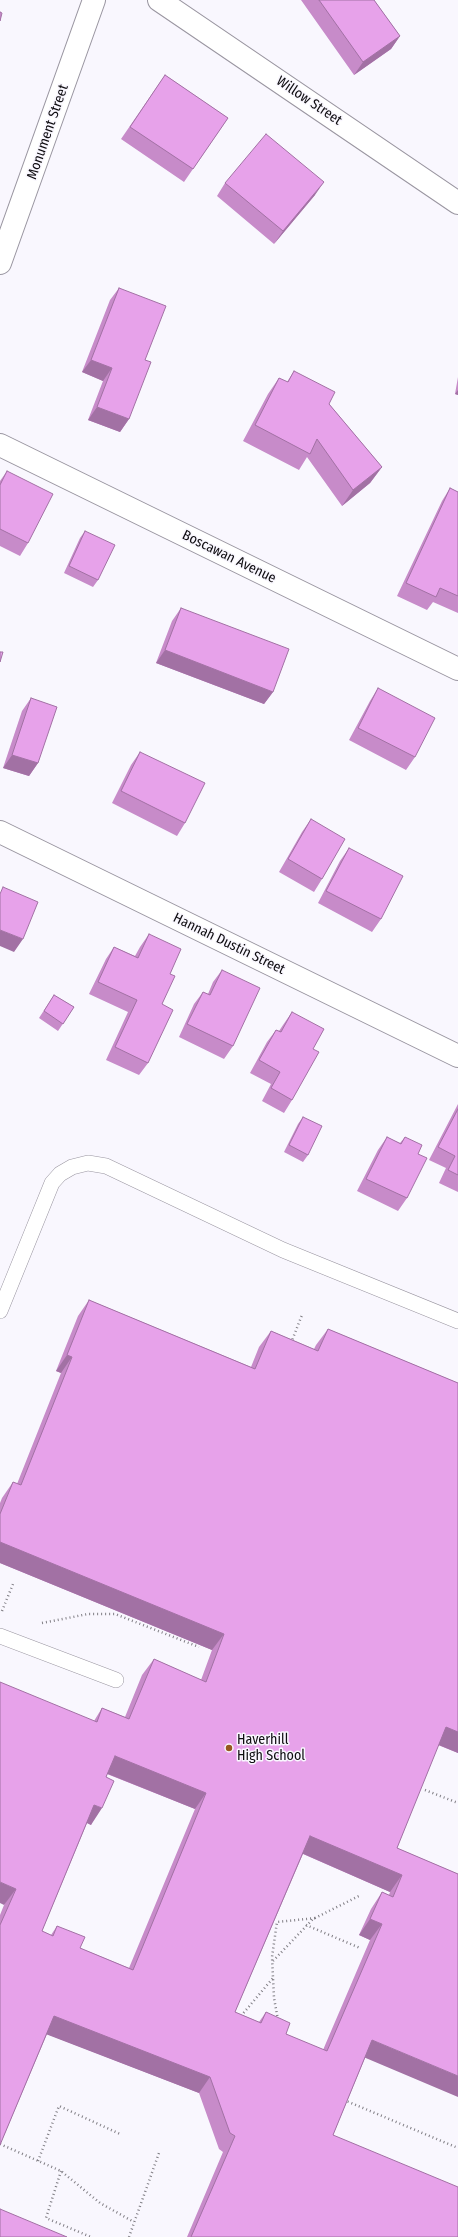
<!DOCTYPE html>
<html>
<head>
<meta charset="utf-8">
<style>
  body { margin:0 }
  canvas { display:block; background:#f9f7fe }
</style>
</head>
<body>
<canvas width="458" height="2237"></canvas>
<script>
const context = document.querySelector('canvas').getContext('2d');
context.lineJoin = 'round';
const poly = rows => new Path2D(rows.map(r => 'M' + r).join(''));
function trace(path, color, width, dash) { context.strokeStyle = color; context.lineWidth = width; context.lineCap = dash ? 'butt' : 'round'; context.setLineDash(dash || []); context.stroke(path); }
function fillPath(path, color) { context.fillStyle = color; context.fill(path, 'evenodd'); }
function write(font, color, halo, rows, align = 'center') {
  context.font = font + ' "Fira Sans Condensed",sans-serif'; context.lineWidth = 3; context.setLineDash([]); context.textBaseline = 'middle'; context.strokeStyle = halo; context.fillStyle = color; for (const [text, x, y, turn = 0] of rows) {
    context.save(); context.translate(x, y); context.rotate((+turn || 0) * Math.PI / 180); context.textAlign = isNaN(turn) ? turn : align; if (halo) context.strokeText(text, 0, 0); context.fillText(text, 0, 0); context.restore();
  }
}
const path = poly([
  [291,1343,302,1315],
  [2,1611,13,1584],
  [42,1623,88,1614,115,1614,199,1647],
  [425,1790,458,1803],
  [306,1925,360,1948],
  [273,1961,313,1919,361,1895],
  [241,2016,273,1978],
  [278,2020,274,1998,272,1957,277,1922,316,1918],
  [344,2100,458,2148],
  [0,2144,61,2171,100,2203,134,2222],
  [38,2161,59,2106,120,2134],
  [61,2171,46,2218,91,2237],
  [129,2237,159,2153]
]);
const lane = poly([
  [0,1311,52,1183,60,1174,72,1167,88,1163,106,1166,283,1250,458,1321],
  [0,1636,116,1680]
]);
const street = poly([
  [159,0,458,203],
  [0,445,458,669],
  [0,832,458,1056]
]);
const secondary = poly([
  [0,263,94,0]
]);
const wall = poly([
  [301,0,374,0,400,36,391,49,354,75],
  [165,75,228,118,184,182,121,139],
  [225,183,315,195,274,244,217,196],
  [119,288,145,360,129,419,120,432,88,420,103,381,82,372,110,300],
  [294,371,329,404,382,467,370,483,342,506,307,457,299,470,243,441,268,394,279,378,287,382],
  [458,377,458,395,455,394],
  [7,471,28,543,20,556,0,546,0,481],
  [450,488,458,492,458,613,433,602,427,610,397,596,442,501],
  [85,531,98,580,93,587,64,573,80,538],
  [181,608,273,692,264,704,156,663,172,621],
  [378,688,415,757,406,770,349,740,370,701],
  [31,698,38,763,29,776,3,768,22,711],
  [140,752,185,823,177,836,112,803,131,765],
  [311,819,322,879,314,892,279,872,302,832],
  [349,848,381,919,372,932,318,903,340,861],
  [149,934,170,974,162,1004,148,1063,139,1075,106,1060,128,1012,89,994,106,959,114,947,135,956,140,947],
  [222,970,233,1046,224,1059,179,1037,194,1004,203,992,208,994,213,982],
  [54,995,74,1007,58,1031,39,1018],
  [292,1012,313,1049,292,1100,284,1113,262,1101,271,1084,250,1073,267,1042,276,1030,279,1031,283,1025],
  [458,1104,458,1192,439,1183,446,1168,429,1160],
  [303,1117,308,1155,303,1162,284,1152,298,1124],
  [387,1137,400,1143,405,1137,418,1154,407,1198,398,1211,357,1191,378,1150],
  [89,1300,251,1367,259,1347,271,1331,314,1349,316,1345,328,1329,458,1383,458,1753,438,1745,397,1848,458,1874,365,2058,333,2135,458,2237,187,2237,223,2152,219,2149,199,2093,47,2034,0,2145,0,1915,4,1905,94,1721,102,1708,125,1717,142,1675,154,1659,201,1680,212,1650,0,1563,0,1503,2,1498,13,1482,17,1484,61,1373,56,1371,78,1316],
  [107,1774,195,1809,129,1968,80,1948,57,1926,51,1935,42,1931,87,1823,91,1825],
  [303,1854,390,1892,389,1895,382,1892,371,1909,359,1935,370,1940,323,2050,286,2034,266,2012,259,2022,235,2012]
]);
const shadedWall = poly([
  [400,36,391,49,354,75,363,62],
  [324,182,315,195,274,244,283,231],
  [91,360,112,368,103,381,82,372],
  [458,390,458,395,455,394],
  [97,407,129,419,120,432,88,420],
  [382,467,370,483,342,506,353,490],
  [165,650,273,692,264,704,156,663],
  [12,755,38,763,29,776,3,768],
  [0,930,23,939,14,952,0,946],
  [67,1355,72,1357,61,1373,56,1371],
  [0,1542,224,1634,212,1650,0,1563],
  [446,1727,458,1732,458,1753,434,1743],
  [115,1756,206,1793,195,1809,103,1772],
  [94,1805,102,1808,91,1825,83,1821],
  [310,1836,402,1875,390,1892,299,1852],
  [0,1882,16,1889,4,1905,0,1903],
  [370,1919,382,1924,370,1940,359,1935],
  [54,2016,210,2077,199,2093,43,2033],
  [372,2040,458,2076,458,2097,361,2056]
]);
const building = poly([
  [319,0,374,0,400,36,363,62,319,0],
  [0,12,2,13,0,21,0,12],
  [165,75,228,118,193,169,130,127,165,75],
  [266,134,324,182,283,231,225,183,266,134],
  [119,288,166,306,145,360,151,362,129,419,97,407,112,368,91,360,119,288],
  [294,371,335,392,329,404,382,467,353,490,317,439,310,454,255,425,279,378,288,382,294,371],
  [7,471,53,494,28,543,0,529,0,485,7,471],
  [450,488,458,492,458,596,440,588,436,597,406,583,450,488],
  [85,531,115,545,98,580,69,566,85,531],
  [181,608,289,649,273,692,165,650,181,608],
  [0,652,3,652,0,662,0,652],
  [378,688,435,718,415,757,358,728,378,688],
  [31,698,57,707,38,763,12,755,31,698],
  [140,752,205,783,185,823,121,791,140,752],
  [311,819,345,839,322,879,288,859,311,819],
  [349,848,403,876,381,919,326,891,349,848],
  [3,887,38,902,23,939,0,930,0,894,3,887],
  [149,934,181,949,170,974,175,976,162,1004,173,1010,148,1063,115,1047,137,1000,98,982,114,947,138,958,149,934],
  [222,970,260,988,233,1046,187,1024,203,992,210,995,222,970],
  [54,995,74,1007,63,1024,44,1011,54,995],
  [292,1012,324,1029,313,1049,319,1052,292,1100,271,1088,280,1072,259,1060,276,1030,281,1032,292,1012],
  [458,1109,458,1175,448,1170,455,1156,438,1147,458,1109],
  [303,1117,322,1126,308,1155,289,1145,303,1117],
  [387,1137,401,1144,405,1137,422,1145,418,1154,427,1158,407,1198,366,1179,387,1137],
  [89,1300,255,1369,271,1331,318,1351,328,1329,458,1383,458,1732,446,1727,397,1848,458,1874,458,2076,372,2040,333,2135,458,2187,458,2237,191,2237,235,2136,230,2133,210,2077,54,2016,0,2145,0,1925,16,1889,0,1882,0,1682,97,1722,102,1708,129,1719,154,1659,206,1682,224,1634,0,1542,0,1514,13,1482,21,1485,72,1357,67,1355,89,1300],
  [115,1756,206,1793,133,1970,80,1948,85,1937,57,1926,53,1936,42,1931,94,1805,102,1808,114,1781,106,1777,115,1756],
  [310,1836,402,1875,393,1897,382,1892,370,1919,382,1924,327,2051,286,2034,290,2023,266,2012,261,2023,235,2012,310,1836],
  [0,2209,67,2237,0,2237,0,2209]
]);
const markers = [
  [229,1748,4,"#96571f"]
];
const streetNames = [
  ["Willow Street",309,101,34],
  ["Monument Street",48,132,-71],
  ["Boscawan Avenue",229,557,26],
  ["Hannah Dustin Street",229,944,26]
];
const poiNames = [
  ["Haverhill",237,1740],
  ["High School",237,1756]
];
trace(lane, '#9a96a1', 16);
trace(street, '#9a96a1', 24);
trace(secondary, '#9a96a1', 24);
trace(path, '#817f85', 2.5, [1, 3]);
trace(lane, '#fff', 15);
trace(street, '#fff', 22);
trace(secondary, '#fff', 22);
fillPath(wall, '#c78bc9');
fillPath(shadedWall, '#a271a4');
fillPath(building, '#e7a2ea');
trace(building, '#a271a4', 1);
for (const [x, y, r, color] of markers) { const dot = new Path2D(); dot.arc(x, y, r, 0, 2 * Math.PI); context.fillStyle = color; context.fill(dot); trace(dot, '#f9f7fe', 1.5); }
write('14px', '#0e0c10', '#f9f7fe', streetNames);
write('14px', '#0e0c10', '#f9f7fe', poiNames, 'left');
</script>
</body>
</html>
